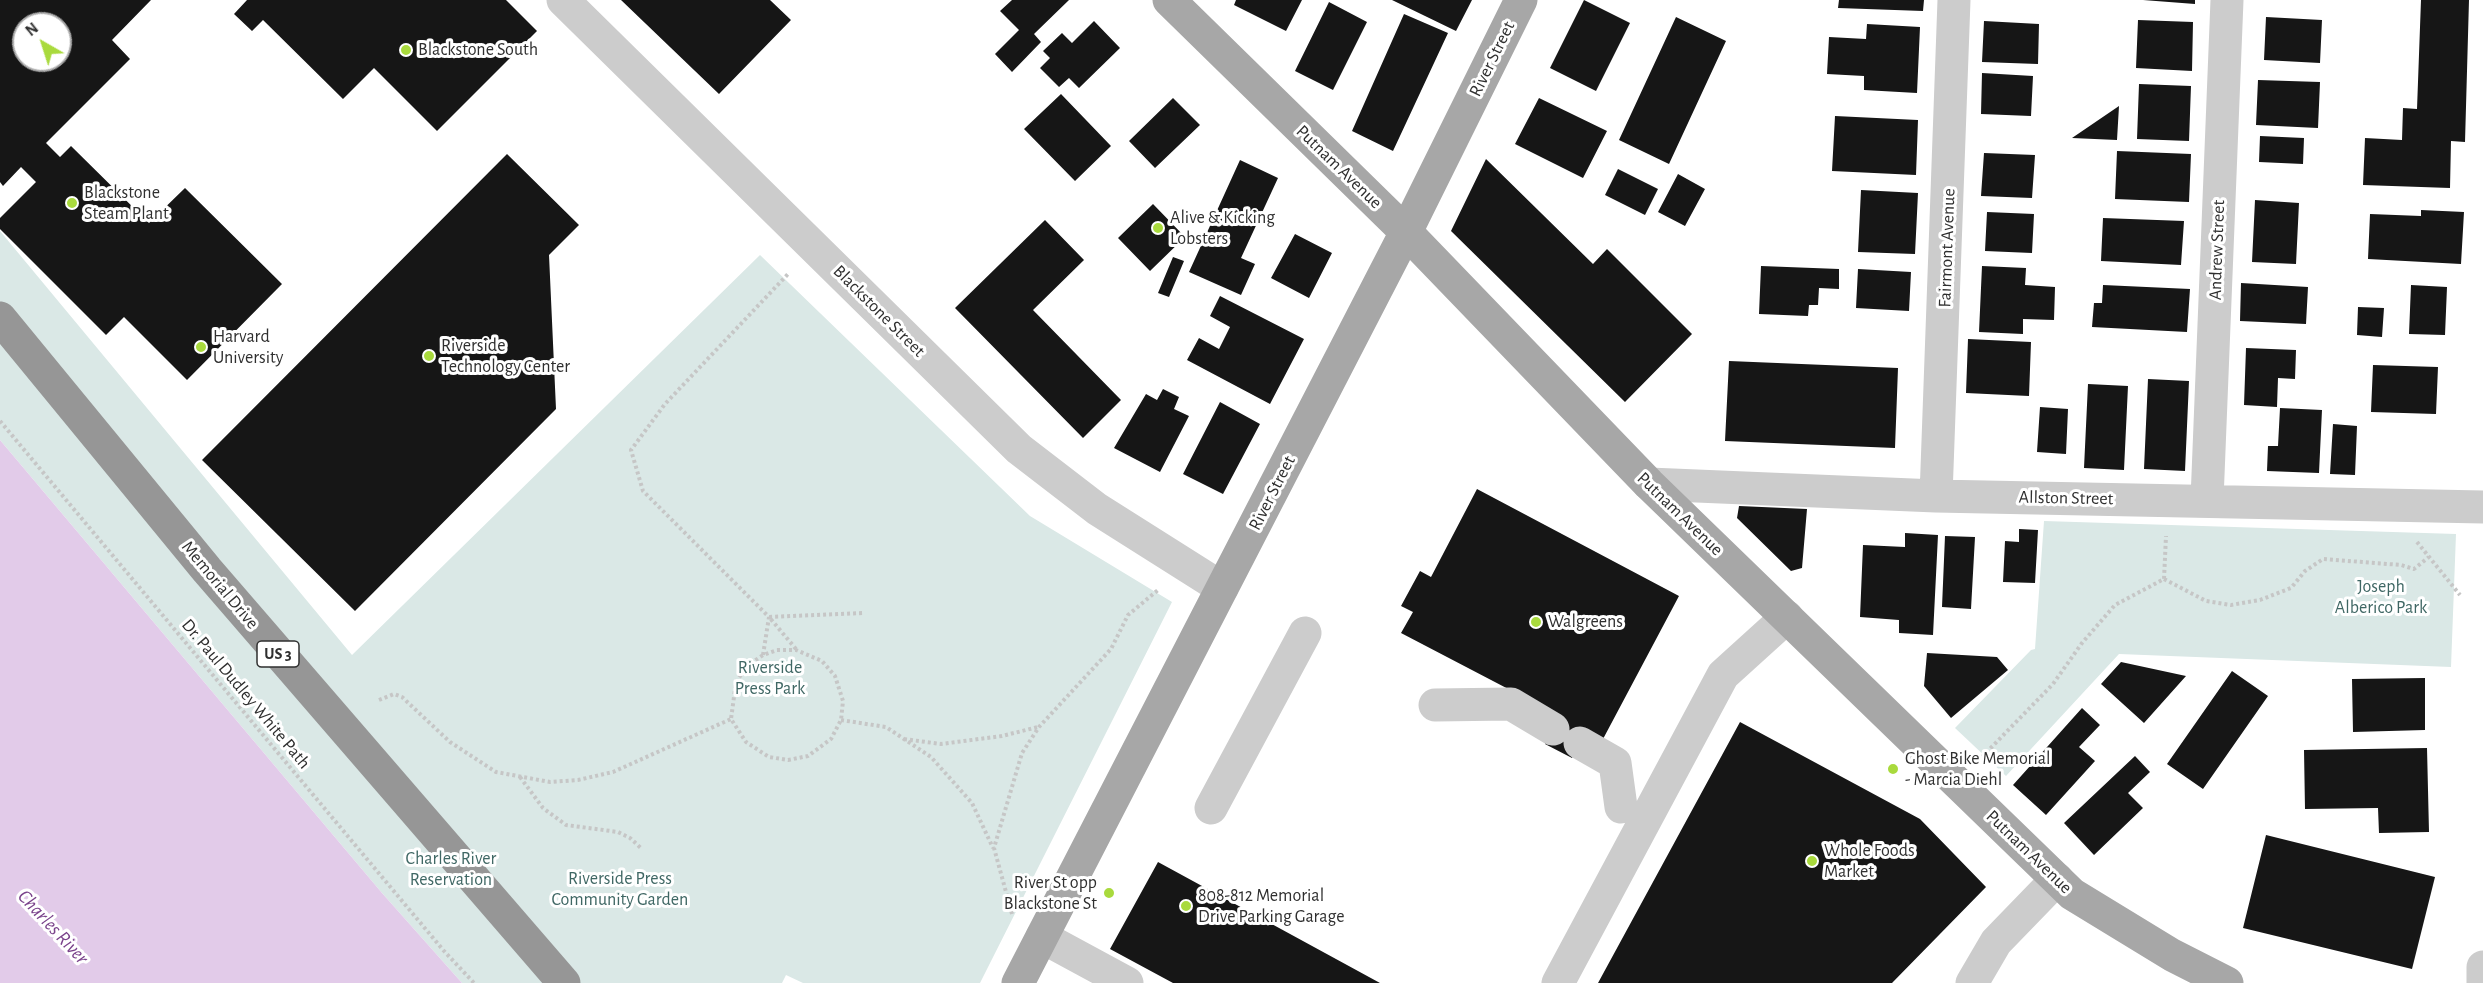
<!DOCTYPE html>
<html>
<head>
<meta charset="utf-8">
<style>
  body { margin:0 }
  #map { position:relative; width:2483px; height:983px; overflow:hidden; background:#fff; font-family:"Alegreya Sans",sans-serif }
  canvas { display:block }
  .north { position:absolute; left:12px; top:12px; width:60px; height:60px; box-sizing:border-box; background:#fff; border:2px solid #acacac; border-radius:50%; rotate:321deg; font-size:16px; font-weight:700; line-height:24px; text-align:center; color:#2f2f2f }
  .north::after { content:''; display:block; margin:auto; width:21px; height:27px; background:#a9da3d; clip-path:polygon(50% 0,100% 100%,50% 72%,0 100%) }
</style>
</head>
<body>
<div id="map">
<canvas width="2483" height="983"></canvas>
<div class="north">N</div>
</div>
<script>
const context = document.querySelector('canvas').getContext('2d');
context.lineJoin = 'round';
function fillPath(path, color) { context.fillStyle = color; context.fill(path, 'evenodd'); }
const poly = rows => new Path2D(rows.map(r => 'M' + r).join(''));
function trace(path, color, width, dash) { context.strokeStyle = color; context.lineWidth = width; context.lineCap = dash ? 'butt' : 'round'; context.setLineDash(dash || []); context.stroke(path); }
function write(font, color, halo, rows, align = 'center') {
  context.font = font + ' "Alegreya Sans",sans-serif'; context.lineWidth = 6; context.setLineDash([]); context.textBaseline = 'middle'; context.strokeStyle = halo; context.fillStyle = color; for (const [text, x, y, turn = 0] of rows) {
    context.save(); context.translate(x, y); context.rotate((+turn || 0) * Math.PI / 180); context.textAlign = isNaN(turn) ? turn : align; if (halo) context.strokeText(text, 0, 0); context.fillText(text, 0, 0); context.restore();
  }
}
const green = poly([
  [0,231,352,655,760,255,1030,516,1172,602,980,983,803,983,786,975,782,983,462,983,382,893,0,440],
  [2044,521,2456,534,2451,667,2119,654,2006,776,1955,728,2031,650,2035,649]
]);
const water = poly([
  [0,440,382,893,462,983,0,983]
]);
const building = poly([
  [0,0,151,0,112,40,130,59,46,143,60,157,71,146,149,223,185,188,282,284,187,380,124,317,106,335,0,229,0,218,36,182,21,167,3,186,0,182],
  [24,24,60,24,60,60,24,60],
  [247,0,506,0,537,31,437,131,374,68,343,99,263,20,252,31,234,14],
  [621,0,770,0,791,20,719,94],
  [1012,0,1069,0,1034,34,1041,42,1012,72,995,54,1019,30,1000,11],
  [1236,0,1302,0,1286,31,1234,5],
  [1392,0,1472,0,1456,31],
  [1584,0,1630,23,1596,91,1550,68],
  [1839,0,1924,0,1923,11,1838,8],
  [2143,0,2195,0,2195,4],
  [2421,0,2469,0,2465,142,2451,141,2450,188,2363,185,2365,138,2402,140,2403,108,2417,109],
  [1329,2,1367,22,1333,90,1295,71],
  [1404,14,1448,33,1393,151,1352,131],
  [1676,17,1726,41,1669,164,1619,140],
  [2266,17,2322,20,2320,63,2264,60],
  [2138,20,2193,22,2192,71,2136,68],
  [1094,21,1120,48,1079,88,1069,78,1059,87,1040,68,1050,58,1043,51,1062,33,1072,43],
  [1984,21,2039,24,2038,64,1982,62],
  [1867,24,1920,27,1917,93,1864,90,1864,76,1827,74,1829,37,1866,39],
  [1982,73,2033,76,2031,116,1981,114],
  [2258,80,2320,82,2318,128,2256,125],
  [2139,84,2191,86,2189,141,2137,139],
  [1061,94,1111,146,1075,181,1024,129],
  [1173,98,1200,125,1155,168,1129,141],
  [1539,98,1607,131,1583,178,1515,144],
  [2119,106,2117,140,2072,138],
  [1835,116,1918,120,1916,175,1832,171],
  [2260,136,2304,138,2303,164,2259,162],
  [2117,151,2191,154,2189,202,2115,199],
  [1984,153,2035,155,2032,198,1981,196],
  [507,154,579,225,549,255,556,409,355,611,202,460],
  [1486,159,1593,264,1607,249,1692,334,1625,402,1451,231],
  [1240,160,1278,178,1241,258,1255,264,1241,295,1189,272],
  [1618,169,1658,189,1645,215,1605,195],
  [1678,174,1705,189,1685,226,1658,212],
  [1861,190,1918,193,1915,254,1858,252],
  [2255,200,2299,203,2296,264,2252,262],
  [1153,204,1185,237,1150,271,1118,238],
  [2421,210,2464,212,2461,264,2368,259,2370,214,2421,216],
  [1987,212,2034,214,2032,253,1985,251],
  [2103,218,2184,221,2181,265,2101,261],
  [1045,220,1084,260,1033,310,1121,400,1083,438,955,308],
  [1295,234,1332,253,1309,298,1271,278],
  [1173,257,1184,261,1169,297,1158,293],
  [1761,266,1839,269,1839,289,1819,288,1818,305,1809,305,1808,316,1759,314],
  [1982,266,2026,268,2025,285,2055,287,2054,320,2023,319,2023,334,1979,332],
  [1858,269,1911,272,1909,311,1856,308],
  [2241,283,2308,287,2306,324,2240,321],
  [2103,285,2190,289,2187,332,2092,327,2094,303,2102,303],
  [2411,285,2447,287,2445,335,2409,334],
  [1220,296,1304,339,1270,404,1187,360,1199,338,1219,349,1230,327,1210,316],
  [2358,307,2384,308,2382,337,2357,335],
  [1968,339,2031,342,2029,396,1966,393],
  [2246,348,2296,350,2295,379,2278,378,2277,407,2244,405],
  [1729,361,1898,368,1895,448,1725,441],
  [2373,365,2438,367,2436,414,2371,412],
  [2148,379,2189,381,2185,471,2144,469],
  [2088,384,2128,386,2124,470,2084,468],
  [1163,389,1179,397,1174,409,1189,416,1160,472,1114,448,1146,394,1157,400],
  [1220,402,1260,424,1223,494,1183,474],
  [2040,407,2068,409,2066,454,2037,452],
  [2280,408,2322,410,2319,473,2267,471,2268,446,2278,446],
  [2333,424,2357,426,2355,475,2330,474],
  [1477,489,1679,596,1603,739,1587,731,1572,758,1545,744,1560,716,1401,633,1413,612,1401,606,1420,571,1431,577],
  [1739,506,1807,509,1802,568,1791,571,1737,518],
  [2019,529,2038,530,2035,583,2003,582,2005,541,2019,542],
  [1905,533,1938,535,1933,635,1899,633,1899,620,1860,617,1863,545,1905,547],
  [1945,536,1975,537,1971,609,1942,607],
  [1927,653,1997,657,2008,670,1951,718,1924,686],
  [2121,662,2186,676,2144,723,2101,684],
  [2232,671,2268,696,2203,789,2167,764],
  [2425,678,2425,730,2353,732,2352,679],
  [2082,708,2100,725,2079,747,2095,761,2046,815,2013,785],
  [1740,722,1920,819,1986,887,1892,983,1598,983],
  [2427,748,2429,832,2379,833,2378,808,2305,809,2304,750],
  [2135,756,2150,772,2128,793,2143,808,2094,855,2064,823],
  [2266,835,2435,877,2412,969,2243,928],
  [1158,862,1380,983,1173,983,1110,949]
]);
const path = poly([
  [0,421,444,951,474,983],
  [2417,542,2460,595],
  [2164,579,2206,601,2231,605,2260,600,2291,588,2305,571,2323,559,2401,565,2414,569,2429,557],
  [796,649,769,617,865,613],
  [777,650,796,650,822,661,835,676,843,701,841,720,831,739,808,756,788,760,769,757,746,742,731,719,736,682,747,666,763,655,777,650],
  [763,655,769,617,643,491,631,450,665,404,789,273],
  [379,700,394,694,402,697,450,742,496,772,550,782,578,780,613,772,731,719],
  [841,720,886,727,931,757,972,803,993,848],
  [904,739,941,744,1002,736,1038,727],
  [1982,757,2053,684,2082,643,2115,605,2164,579,2166,536],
  [520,777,543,808,566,825,618,832,630,838,642,849],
  [1012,914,994,848,1022,753,1039,727,1111,649,1128,615,1158,590]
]);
const minor = poly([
  [563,0,1019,449,1097,509,1222,588],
  [1649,484,1936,496,2483,507],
  [1936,496,1954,0],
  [2207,500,2227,0],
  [1435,705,1511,704,1553,729],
  [1580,743,1615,763,1621,807],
  [1211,808,1305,633],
  [1042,937,1127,983],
  [1558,983,1723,675,1787,617],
  [1972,983,1996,942,2057,879],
  [2483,983,2483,967]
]);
const major = poly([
  [1169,0,1406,232,1649,484,2072,894,2172,955,2227,983],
  [1018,983,1406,232,1521,0]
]);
const highway = poly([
  [0,318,207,570,564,983]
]);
const markers = [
  [406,50,6,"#a9da3d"],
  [72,203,6,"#a9da3d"],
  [1158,228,6,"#a9da3d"],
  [201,347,6,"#a9da3d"],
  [429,356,6,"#a9da3d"],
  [1536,622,6,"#a9da3d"],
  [1893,769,6,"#a9da3d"],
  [1812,861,6,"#a9da3d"],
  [1109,893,6,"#a9da3d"],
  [1186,906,6,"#a9da3d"]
];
const shields = [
  [278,654,42]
];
const shieldNames = [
  ["US 3",278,654]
];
const poiNames = [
  ["Blackstone South",418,50],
  ["Blackstone",84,193],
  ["Steam Plant",84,214],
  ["Alive & Kicking",1170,218],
  ["Lobsters",1170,239],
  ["Harvard",213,337],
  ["University",213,358],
  ["Riverside",441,346],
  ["Technology Center",441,367],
  ["Walgreens",1548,622],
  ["Ghost Bike Memorial",1905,759],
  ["- Marcia Diehl",1905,780],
  ["Whole Foods",1824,851],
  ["Market",1824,872],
  ["River St opp",1097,883,"right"],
  ["Blackstone St",1097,904,"right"],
  ["808-812 Memorial",1198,896],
  ["Drive Parking Garage",1198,917]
];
const streetNames = [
  ["River Street",1492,59,-64],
  ["Putnam Avenue",1339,167,44],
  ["Fairmont Avenue",1947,248,-88],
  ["Andrew Street",2217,250,-88],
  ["Blackstone Street",879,311,45],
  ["River Street",1272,493,-63],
  ["Allston Street",2066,498,1],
  ["Putnam Avenue",1680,514,44],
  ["Memorial Drive",220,585,50],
  ["Dr. Paul Dudley White Path",246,694,50],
  ["Putnam Avenue",2029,852,44]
];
const parkNames = [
  ["Joseph",2381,587],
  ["Alberico Park",2381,608],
  ["Riverside",770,668],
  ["Press Park",770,689],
  ["Charles River",451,859],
  ["Reservation",451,880],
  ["Riverside Press",620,879],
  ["Community Garden",620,900]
];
const waterNames = [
  ["Charles River",53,927,47]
];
fillPath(green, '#dae8e6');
fillPath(water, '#e2cbe9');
fillPath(building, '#161616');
trace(path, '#c6c6c6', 4, [3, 3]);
trace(minor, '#ccc', 33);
trace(major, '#a7a7a7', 33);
trace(highway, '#969696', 33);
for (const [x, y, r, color] of markers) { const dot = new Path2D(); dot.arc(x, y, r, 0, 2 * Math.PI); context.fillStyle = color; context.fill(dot); trace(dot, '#fff', 2); }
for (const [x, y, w] of shields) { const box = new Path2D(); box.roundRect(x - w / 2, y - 13, w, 26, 4.5); context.fillStyle = '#fff'; context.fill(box); trace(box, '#2f2f2f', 1.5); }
write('bold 16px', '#2f2f2f', null, shieldNames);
write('18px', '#2f2f2f', '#fff', poiNames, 'left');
write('18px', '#2f2f2f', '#fff', streetNames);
write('18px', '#3f6764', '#fff', parkNames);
write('italic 20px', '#7a428b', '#fff', waterNames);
</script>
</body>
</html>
